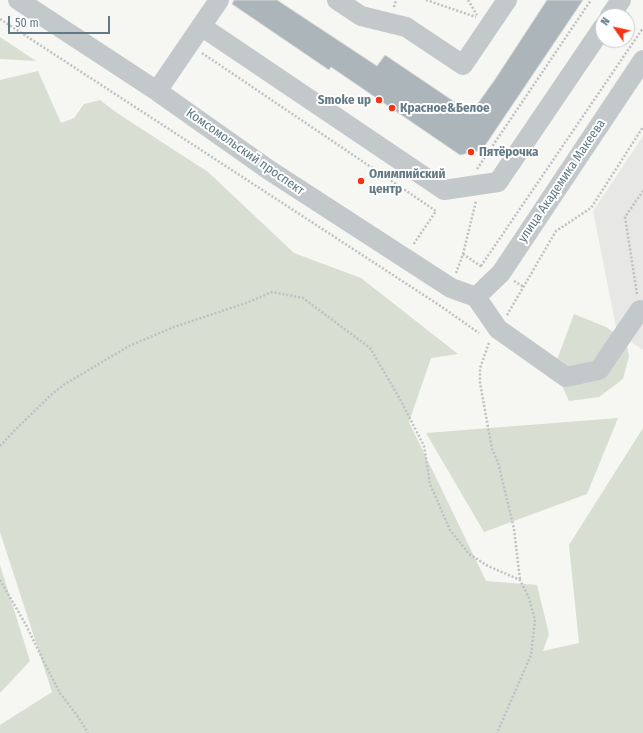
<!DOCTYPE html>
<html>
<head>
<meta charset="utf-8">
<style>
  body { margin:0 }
  #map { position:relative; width:643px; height:733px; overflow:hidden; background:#f6f6f2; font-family:"Fira Sans Condensed",sans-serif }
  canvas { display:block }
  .north { position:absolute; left:595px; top:8px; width:40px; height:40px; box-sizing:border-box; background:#fff; border:1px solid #c0c9cf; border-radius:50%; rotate:304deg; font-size:11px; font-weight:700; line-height:16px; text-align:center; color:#627986 }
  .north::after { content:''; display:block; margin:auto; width:14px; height:18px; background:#f53413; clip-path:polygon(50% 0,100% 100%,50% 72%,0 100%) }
  .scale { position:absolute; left:8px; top:16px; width:102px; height:18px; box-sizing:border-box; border:2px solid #627986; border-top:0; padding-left:5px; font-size:12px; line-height:14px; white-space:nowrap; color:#627986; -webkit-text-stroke:3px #fff; paint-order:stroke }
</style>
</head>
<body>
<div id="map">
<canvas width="643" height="733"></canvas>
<div class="north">N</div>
<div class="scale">50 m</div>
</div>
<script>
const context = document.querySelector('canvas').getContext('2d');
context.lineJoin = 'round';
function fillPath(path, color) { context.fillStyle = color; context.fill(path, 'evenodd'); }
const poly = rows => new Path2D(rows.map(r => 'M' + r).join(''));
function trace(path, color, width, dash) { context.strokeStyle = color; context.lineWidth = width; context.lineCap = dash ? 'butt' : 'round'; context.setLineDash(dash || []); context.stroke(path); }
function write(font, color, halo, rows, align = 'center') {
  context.font = font + ' "Fira Sans Condensed",sans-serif'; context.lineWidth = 4; context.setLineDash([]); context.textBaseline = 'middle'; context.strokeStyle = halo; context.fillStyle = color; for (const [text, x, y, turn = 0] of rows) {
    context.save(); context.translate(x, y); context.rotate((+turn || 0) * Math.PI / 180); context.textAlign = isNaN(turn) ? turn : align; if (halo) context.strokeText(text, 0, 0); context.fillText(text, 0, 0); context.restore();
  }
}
const built = poly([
  [643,136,643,350,617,332,593,211]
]);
const green = poly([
  [0,37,36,61,0,59],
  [38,71,61,123,74,118,84,104,100,100,117,113,208,172,294,253,361,278,458,354,431,358,409,422,486,581,537,585,549,634,543,651,579,643,569,545,643,428,643,733,0,733,0,725,52,692,0,532,0,80],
  [574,314,606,327,626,341,629,356,623,379,599,397,569,401,554,368],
  [618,418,587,494,484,532,426,433],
  [0,565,30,661,0,693]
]);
const building = poly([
  [234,0,277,0,377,66,385,55,471,113,494,81,547,0,583,0,482,150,460,155,331,67,329,70,232,4,234,0]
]);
const path = poly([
  [426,0,476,17],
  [468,0,477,15],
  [394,7,396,0],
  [0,19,439,305,479,333],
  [202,53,436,211,413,245],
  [477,169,591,0],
  [463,254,482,267],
  [481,266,643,28],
  [456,273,463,254,476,201],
  [514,281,524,287],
  [637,294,625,217,643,191],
  [507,315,556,231,591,208,643,127],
  [489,343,480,368,480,383,492,449,498,462,514,529,520,580],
  [0,446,18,427,52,394,65,384,129,346,174,327,246,303,272,292,303,298,370,348,400,399,424,446,430,484,450,530,469,554,488,566,520,580,529,598,535,620,531,655,497,733],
  [0,580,26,625,47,668,60,693,79,718,88,733]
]);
const minor = poly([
  [18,0,157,91,269,170,451,288,476,297],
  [337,0,361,16,406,27,463,65,507,0],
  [610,16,621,0],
  [201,26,444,190,498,182,603,27],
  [157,91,219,0],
  [476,297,501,273,643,60],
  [476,297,498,329,566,377,599,370,640,310,643,312]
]);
const markers = [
  [379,100,4,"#f53413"],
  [392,108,4,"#f53413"],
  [471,152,4,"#f53413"],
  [361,181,4,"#f53413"]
];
const poiNames = [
  ["Smoke up",371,100,"right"],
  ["Красное&Белое",400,108],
  ["Пятёрочка",479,152],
  ["Олимпийский",369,174],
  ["центр",369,189]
];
const streetNames = [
  ["Комсомольский проспект",245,152,35],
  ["улица Академика Макеева",562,181,-56]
];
fillPath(built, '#e7e7e5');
fillPath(green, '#d8ded2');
fillPath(building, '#abb5ba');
trace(building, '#d7d7d5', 1);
trace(path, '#bec1c3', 2.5, [2, 2]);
trace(minor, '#c3c8cb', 20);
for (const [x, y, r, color] of markers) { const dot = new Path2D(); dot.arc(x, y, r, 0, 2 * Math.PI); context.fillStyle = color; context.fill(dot); trace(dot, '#fff', 1.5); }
write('bold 13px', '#627986', '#fff', poiNames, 'left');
write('13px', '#627986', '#fff', streetNames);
</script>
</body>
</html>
